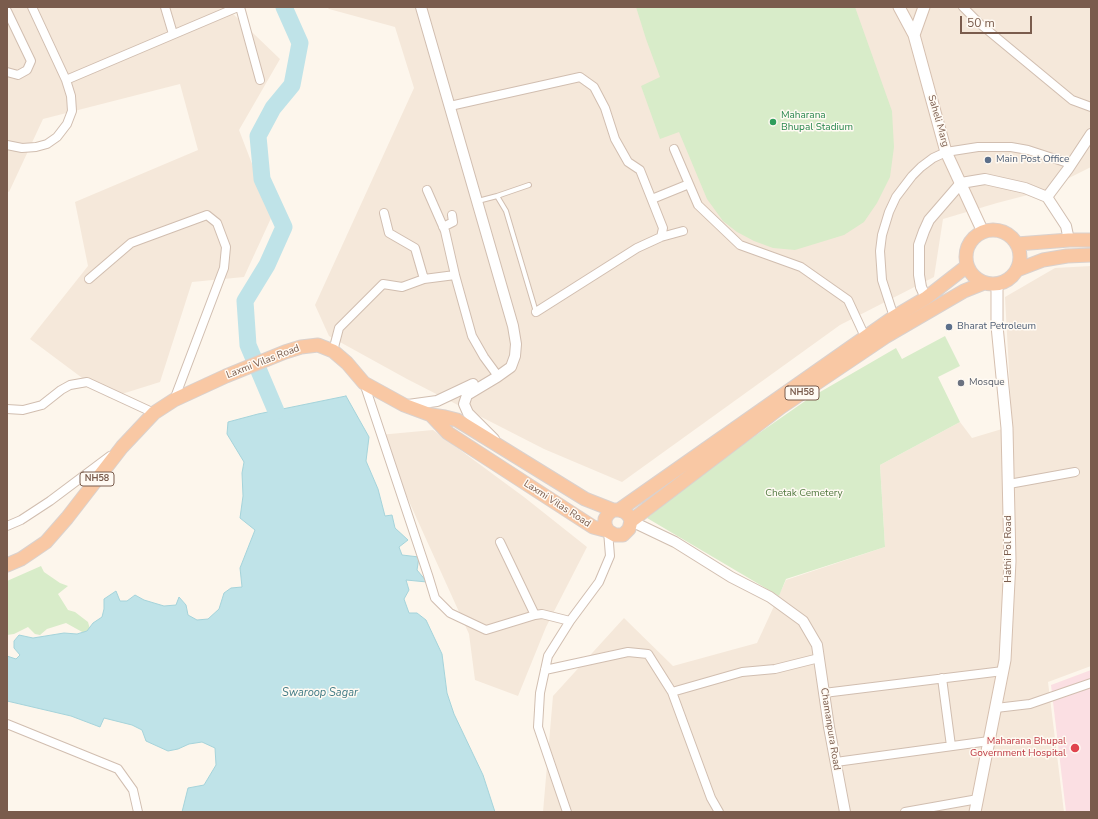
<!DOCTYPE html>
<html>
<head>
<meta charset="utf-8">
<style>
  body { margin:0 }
  #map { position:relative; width:1098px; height:819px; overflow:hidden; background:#fdf6ec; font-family:"Nunito Sans",sans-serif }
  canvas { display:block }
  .frame { position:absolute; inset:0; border:8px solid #7a5c4d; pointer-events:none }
  .scale { position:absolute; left:960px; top:16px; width:72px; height:18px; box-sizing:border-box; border:2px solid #7a5c4d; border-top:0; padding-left:5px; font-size:12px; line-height:14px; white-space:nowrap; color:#7a5c4d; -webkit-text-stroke:3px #fffaf3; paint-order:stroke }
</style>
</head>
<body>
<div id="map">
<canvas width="1098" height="819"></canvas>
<div class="frame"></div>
<div class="scale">50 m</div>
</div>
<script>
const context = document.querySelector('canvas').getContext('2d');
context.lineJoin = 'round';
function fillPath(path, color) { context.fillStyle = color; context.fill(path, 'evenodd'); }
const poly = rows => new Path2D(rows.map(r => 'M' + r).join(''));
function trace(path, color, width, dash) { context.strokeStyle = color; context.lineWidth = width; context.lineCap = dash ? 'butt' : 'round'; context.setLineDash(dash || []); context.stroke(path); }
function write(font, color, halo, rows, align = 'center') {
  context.font = font + ' "Nunito Sans",sans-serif'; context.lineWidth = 3; context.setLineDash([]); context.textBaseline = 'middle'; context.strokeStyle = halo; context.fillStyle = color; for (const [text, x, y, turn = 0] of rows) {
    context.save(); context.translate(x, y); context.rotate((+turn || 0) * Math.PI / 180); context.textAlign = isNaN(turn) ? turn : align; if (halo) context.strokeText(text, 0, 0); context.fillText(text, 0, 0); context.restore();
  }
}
const residential = poly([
  [7,7,229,7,230,11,280,59,239,130,272,216,244,277,192,282,160,382,109,398,30,339,88,266,75,202,198,150,180,84,43,119,9,192,7,191],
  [327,7,1091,7,1091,167,1043,191,997,203,943,219,934,277,840,325,622,482,544,449,407,379,329,336,315,305,414,88,395,27,329,9],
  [1091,266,1091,666,1048,682,1064,812,543,812,553,696,624,618,673,666,757,643,786,580,885,547,880,465,960,422,972,438,1012,426,1005,297,1055,268],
  [433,430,524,497,587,547,546,627,518,696,475,680,469,634,379,435]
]);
const medical = poly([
  [1091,670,1091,812,1066,812,1051,685]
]);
const green = poly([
  [636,7,855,7,892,111,894,147,890,177,877,203,864,222,844,235,795,250,773,248,754,241,737,232,723,221,707,199,679,132,660,139,641,86,660,77,646,39],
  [945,336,960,366,938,377,960,422,880,465,885,547,786,579,779,596,647,518,719,461,808,399,896,348,902,359],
  [41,566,44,572,60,583,68,586,58,594,68,610,75,612,88,622,90,629,84,633,66,623,47,629,40,635,35,634,28,627,14,634,7,635,7,581]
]);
const water = poly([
  [346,396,369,437,366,461,378,489,385,516,392,515,395,528,408,540,399,547,402,555,419,557,417,570,427,582,406,580,409,590,404,599,409,613,417,613,426,620,442,654,447,693,454,714,483,775,495,812,182,812,188,788,204,785,216,765,215,748,202,742,189,744,178,749,168,751,146,741,142,730,132,725,104,718,100,727,71,716,7,701,7,656,16,659,20,655,14,648,14,641,19,635,33,638,64,633,77,634,87,631,93,623,102,617,104,609,104,599,116,591,120,601,127,601,135,595,144,600,164,606,176,605,179,597,186,605,188,615,197,620,208,619,219,609,224,593,231,588,242,587,240,568,255,530,240,518,243,496,242,473,244,462,227,434,228,422,258,414,346,396]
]);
const river = poly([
  [276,411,248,345,245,301,267,265,284,227,262,179,258,136,273,108,292,85,300,43,284,7]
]);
const service = poly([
  [497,196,529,185],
  [478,201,497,196,506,211,536,312]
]);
const minor = poly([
  [165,7,173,34],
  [240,7,260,80],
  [963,7,979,23,1072,100,1091,107],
  [7,11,31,61,27,70,18,75,7,72],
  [66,80,238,7],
  [450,106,580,77,594,87,605,108,615,139,628,162,640,170,663,228,661,237,637,248,536,312],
  [7,145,22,148,36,147,47,144,57,137,67,124,72,111,71,96,66,80,32,7],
  [674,149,698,205,740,245,801,267,848,300,867,341],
  [427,190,445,231,455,275],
  [652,199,689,184],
  [384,213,389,233,415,248,424,279],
  [443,227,453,222,452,215],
  [661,237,683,231],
  [89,279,131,243,207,215,217,223,226,247,224,268,174,400],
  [894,317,882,280,880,251,882,235,889,212,896,197,912,176,921,167,933,158,946,152,978,147,1011,147,1028,150,1071,164],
  [333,351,339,328,383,284,402,287,424,279,455,275,472,336,484,357,495,372],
  [364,383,428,575,435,598,450,613,486,630,535,615],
  [7,409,23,410,42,405,61,390,70,385,87,382,154,413],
  [1009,484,1075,472],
  [7,526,21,520,50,501,110,456],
  [500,542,535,615,542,614,570,621],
  [545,670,628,652,648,654,672,692,711,798,719,812],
  [942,678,951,746],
  [672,692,742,672,775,669,819,658],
  [824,693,1003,671],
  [996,708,1030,704,1091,683],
  [7,724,118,769,133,790,138,812],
  [836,762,989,741],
  [567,812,538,727,540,693,548,656,570,621,599,582,610,556,608,531],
  [905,812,978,799]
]);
const tertiary = poly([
  [421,7,513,326,516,344,515,356,511,367,497,377,467,395,464,404,468,413,494,439],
  [1047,197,1068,169,1091,134],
  [926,298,921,287,919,275,919,245,924,231,929,220,961,183,985,179,1025,188,1047,197,1066,226,1069,240],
  [408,405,437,401,473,384],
  [631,521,675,542,731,577,770,597,803,621,817,645,829,727,845,812]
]);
const secondary = poly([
  [899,7,914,35,946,152,983,232],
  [914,35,924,7],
  [975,812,1005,660,1010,561,1007,428,997,326,997,284]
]);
const trunk = poly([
  '966 257a27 27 0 1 1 54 0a27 27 0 1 1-54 0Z',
  [1017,244,1069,240,1091,240],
  [1017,270,1043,260,1067,256,1091,255],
  [431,415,445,417,457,420,585,499,613,510],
  [619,510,894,317,926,298,967,266],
  [631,521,781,407,885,337,964,291,984,283],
  [7,565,21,559,46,542,67,518,122,447,154,413,174,400,226,376,285,352,301,347,318,345,333,351,347,363,364,383,404,405,431,415,448,433,593,527,608,531,615,535,623,535,629,529,631,521,629,516,625,512,619,510,613,510,608,514,605,519,605,525,608,531]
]);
const markers = [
  [773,122,4,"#2e9e5b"],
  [988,160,4,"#5c6f8a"],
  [949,327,4,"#5c6f8a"],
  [961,383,4,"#6b7280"],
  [1075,748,5,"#e0444e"]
];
const shields = [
  [802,393,34],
  [97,479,34]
];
const shieldNames = [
  ["NH58",802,393],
  ["NH58",97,479]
];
const leisureNames = [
  ["Maharana",781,116],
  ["Bhupal Stadium",781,128]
];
const streetNames = [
  ["Saheli Marg",938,121,74],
  ["Laxmi Vilas Road",263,362,-21],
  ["Laxmi Vilas Road",557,504,33],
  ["Hathi Pol Road",1009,549,-90],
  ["Chamanpura Road",830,729,81]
];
const serviceNames = [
  ["Main Post Office",996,160],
  ["Bharat Petroleum",957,327]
];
const worshipNames = [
  ["Mosque",969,383]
];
const parkNames = [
  ["Chetak Cemetery",804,494]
];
const healthNames = [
  ["Maharana Bhupal",1066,742],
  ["Government Hospital",1066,754]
];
const waterNames = [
  ["Swaroop Sagar",320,693]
];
fillPath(residential, '#f5e8da');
fillPath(medical, '#fbdfe3');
fillPath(green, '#d8ecc9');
fillPath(water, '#bfe3e8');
trace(water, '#a5d3da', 1);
trace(river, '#bfe3e8', 17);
trace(service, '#d1beb0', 6);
trace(minor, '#d1beb0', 10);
trace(tertiary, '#d1beb0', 12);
trace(secondary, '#d6c0b0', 13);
trace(trunk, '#dad1cd', 15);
trace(service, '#fff', 4);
trace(minor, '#fff', 8);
trace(tertiary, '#fff', 10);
trace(secondary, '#fff', 11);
trace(trunk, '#f9c8a4', 13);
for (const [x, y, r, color] of markers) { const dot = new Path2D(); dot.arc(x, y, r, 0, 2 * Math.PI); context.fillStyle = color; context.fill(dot); trace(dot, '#fffaf3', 1.5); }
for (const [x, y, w] of shields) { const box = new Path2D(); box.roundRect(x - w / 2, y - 7, w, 14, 3); context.fillStyle = '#fffaf3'; context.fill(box); trace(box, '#7a5c4d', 1); }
write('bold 9px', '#7a5c4d', null, shieldNames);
write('10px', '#27864d', '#fffaf3', leisureNames, 'left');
write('10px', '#7a5c4d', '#fffaf3', streetNames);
write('10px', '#4e5e75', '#fffaf3', serviceNames, 'left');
write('10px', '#5b616d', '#fffaf3', worshipNames, 'left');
write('10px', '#537a41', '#fffaf3', parkNames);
write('10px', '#be3a42', '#fffaf3', healthNames, 'right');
write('italic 11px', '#437c86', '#fffaf3', waterNames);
</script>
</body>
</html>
